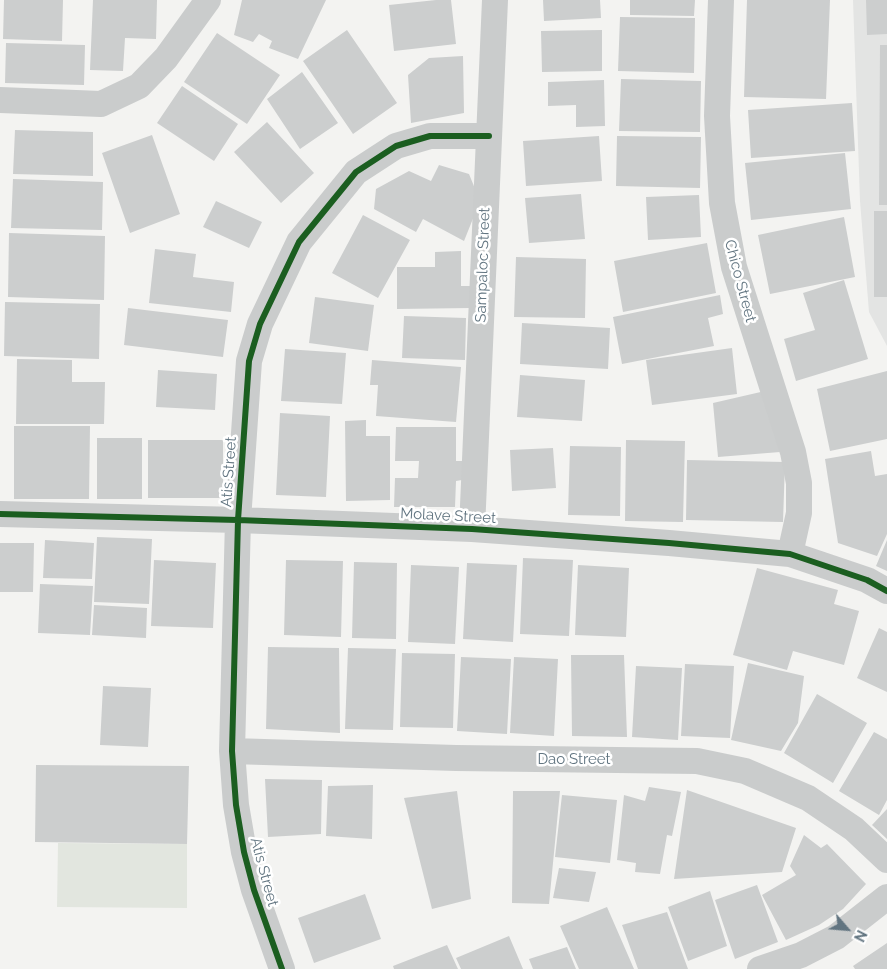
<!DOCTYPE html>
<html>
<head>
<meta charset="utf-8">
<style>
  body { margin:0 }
  #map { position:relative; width:887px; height:969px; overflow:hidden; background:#f3f3f1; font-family:Raleway,sans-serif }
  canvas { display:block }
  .north { position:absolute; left:822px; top:904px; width:50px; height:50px; -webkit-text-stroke:4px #fff; paint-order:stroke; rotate:117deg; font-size:14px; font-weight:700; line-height:20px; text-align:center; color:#627581 }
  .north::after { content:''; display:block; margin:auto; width:18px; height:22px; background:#627581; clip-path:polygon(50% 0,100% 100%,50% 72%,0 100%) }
</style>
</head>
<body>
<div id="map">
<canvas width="887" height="969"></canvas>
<div class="north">N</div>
</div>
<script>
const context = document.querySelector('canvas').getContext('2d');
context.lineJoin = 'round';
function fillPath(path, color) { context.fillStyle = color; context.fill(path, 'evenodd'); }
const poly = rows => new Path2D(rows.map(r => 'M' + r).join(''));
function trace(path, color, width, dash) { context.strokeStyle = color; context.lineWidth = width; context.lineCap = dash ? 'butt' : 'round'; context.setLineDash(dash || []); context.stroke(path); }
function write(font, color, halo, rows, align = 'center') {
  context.font = font + ' Raleway,sans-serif'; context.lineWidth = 5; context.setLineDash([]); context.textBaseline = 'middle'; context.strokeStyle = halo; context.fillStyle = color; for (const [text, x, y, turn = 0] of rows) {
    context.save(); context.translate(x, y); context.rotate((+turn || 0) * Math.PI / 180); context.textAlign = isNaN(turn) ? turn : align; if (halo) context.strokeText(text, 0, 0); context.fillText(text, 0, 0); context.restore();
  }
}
const built = poly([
  [853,0,887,0,887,346,869,312,860,201]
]);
const green = poly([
  [58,843,187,844,187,908,57,907]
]);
const building = poly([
  [4,0,63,0,62,41,3,39],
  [93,0,157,0,156,39,125,38,123,71,90,70],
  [242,0,326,0,298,59,269,48,272,41,259,34,253,42,234,35],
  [436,0,451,0,456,44,394,51,389,5],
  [543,0,600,0,601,18,544,21],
  [630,0,695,0,694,16,630,15],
  [747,0,830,0,826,99,744,97],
  [866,0,887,0,887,34,867,35],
  [620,17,695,18,694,73,618,71],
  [347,30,397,103,353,134,303,61],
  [602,30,602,71,542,72,541,31],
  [217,33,280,75,247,124,184,82],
  [6,43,85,45,84,85,5,83],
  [880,45,887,45,887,205,879,205],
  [463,56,464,113,411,123,408,75,429,58],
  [302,72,338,123,300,149,267,99],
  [621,79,701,81,700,132,619,131],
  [604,80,605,126,576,127,576,105,548,106,548,82],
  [182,86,238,124,214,161,157,123],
  [852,103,855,151,751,158,748,110],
  [267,122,314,173,281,203,234,152],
  [15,130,93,132,93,176,13,174],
  [152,135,180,214,130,233,102,153],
  [599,136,602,181,526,186,523,141],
  [617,136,701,137,700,188,616,186],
  [845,153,851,209,751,220,745,163],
  [439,165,469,174,480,201,464,241,423,219,416,232,374,209,376,189,409,171,431,181],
  [13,179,103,182,102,230,11,228],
  [581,194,585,239,529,243,525,198],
  [699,195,701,237,648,240,646,197],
  [216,201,262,222,249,248,203,227],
  [874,211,887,211,887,297,874,297],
  [363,215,410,240,378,298,332,273],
  [844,217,855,277,770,294,758,235],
  [9,233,105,236,104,300,8,297],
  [707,243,716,293,623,312,614,261],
  [155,249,196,254,193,277,234,282,231,312,149,303],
  [461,251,461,286,470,286,470,308,397,309,397,267,435,267,435,252],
  [516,257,586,259,585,318,514,317],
  [844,280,868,359,796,381,784,339,815,330,803,293],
  [720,295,723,314,708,318,714,346,622,364,613,317],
  [315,297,374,305,368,351,309,343],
  [5,302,100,304,99,359,4,356],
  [128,308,228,320,223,357,124,345],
  [404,316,466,318,465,360,402,358],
  [522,323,610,328,608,369,520,364],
  [732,348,737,394,652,405,646,360],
  [285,349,346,353,342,404,281,401],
  [17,359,72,360,72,382,105,382,104,424,16,424],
  [372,360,461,367,456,422,376,416,378,385,370,385],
  [158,370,217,374,215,410,156,407],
  [887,371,887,439,830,451,817,389],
  [520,375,585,380,582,421,517,417],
  [765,391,780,452,718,457,713,403],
  [280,413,330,416,326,497,276,495],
  [366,420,366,436,390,436,390,500,346,501,345,421],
  [14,426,90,426,89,499,14,499],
  [396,427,456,427,456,461,462,461,462,480,456,481,455,507,394,507,395,478,418,478,419,461,395,461],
  [97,438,142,438,142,499,97,499],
  [148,440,223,440,223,498,148,498],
  [626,440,685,441,683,522,625,521],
  [570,446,621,447,620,516,568,515],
  [553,448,556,488,512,491,510,450],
  [871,451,875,476,887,474,887,534,877,556,838,543,825,459],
  [687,460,785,462,783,522,686,520],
  [97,537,152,539,149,604,94,602],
  [45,540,94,543,92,579,43,578],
  [887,540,887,571,876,566],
  [0,543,34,543,33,592,0,592],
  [523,558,573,560,569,636,520,634],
  [154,560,216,563,213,628,151,626],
  [286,560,343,561,341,637,284,635],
  [354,562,397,563,396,639,352,638],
  [467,563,517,565,513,642,463,639],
  [411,565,459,567,455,644,408,642],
  [578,565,629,568,626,637,575,635],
  [757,568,838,590,834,604,859,611,844,665,793,651,787,670,733,655],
  [40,584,93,586,90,635,38,633],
  [94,605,147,608,146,638,92,635],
  [879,628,887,632,887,692,857,678],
  [268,647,339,648,340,733,266,729],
  [348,648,396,649,393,730,345,729],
  [402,653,455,654,453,728,400,727],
  [571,655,624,655,627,737,572,736],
  [461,657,511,659,507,734,457,731],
  [514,657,558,659,554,736,510,733],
  [748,663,804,676,798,723,781,751,731,740],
  [685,664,734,666,730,738,681,736],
  [636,666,682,668,678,740,632,737],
  [103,686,151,688,148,747,100,745],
  [817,694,867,723,833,783,784,753],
  [874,732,887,739,887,800,879,815,839,791],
  [36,765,189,766,187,844,35,842],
  [265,779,322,780,321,834,268,837],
  [373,785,372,839,326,836,328,786],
  [649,787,681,792,672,836,667,835,660,874,635,872,636,863,617,860,624,795,645,801],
  [687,790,796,828,782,872,674,879],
  [457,791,471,899,432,909,404,798],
  [513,791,560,791,549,904,512,903],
  [562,795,617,800,610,863,555,857],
  [887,809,887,839,872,825],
  [804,835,821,848,827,844,866,884,843,909,819,925,786,940,762,895,796,875,790,866],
  [559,868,596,872,589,902,553,898],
  [757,885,778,942,735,959,715,900],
  [710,891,727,946,688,961,668,907],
  [365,894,381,939,314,963,298,918],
  [607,907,634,969,579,969,560,926],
  [667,912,688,969,638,969,622,925],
  [509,936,523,969,461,969,456,958],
  [887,943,887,969,855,969,853,966],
  [447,945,458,969,394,969,393,966],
  [567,947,576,969,533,969,529,959]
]);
const minor = poly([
  [721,0,717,116,722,203,734,267,793,452,799,483,799,513,790,554],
  [0,100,101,104,139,86,166,58,208,0],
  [0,514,238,520,472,529,669,543,790,554,867,580,887,591],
  [472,529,495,0],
  [232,751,456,758,697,761,745,771,808,798,854,829,887,860],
  [282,969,254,890,244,852,236,805,232,751,238,520,249,361,260,324,299,242,356,172,396,146,430,136,489,136],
  [760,969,801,955,836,937,887,897]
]);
const cycleway = poly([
  [0,514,238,520,472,529,669,543,790,554,867,580,887,591],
  [282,969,254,890,244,852,236,805,232,751,238,520,249,361,260,324,299,242,356,172,396,146,430,136,489,136]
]);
const streetNames = [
  ["Sampaloc Street",483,265,-88],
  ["Chico Street",740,281,75],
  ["Atis Street",229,472,-86],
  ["Molave Street",448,516,3],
  ["Dao Street",574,759],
  ["Atis Street",264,872,75]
];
fillPath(built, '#e3e4e3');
fillPath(green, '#e2e6df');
fillPath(building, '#cccece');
trace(minor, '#cacccc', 26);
trace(cycleway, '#1b5e20', 6);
write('15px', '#627581', '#fff', streetNames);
</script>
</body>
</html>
